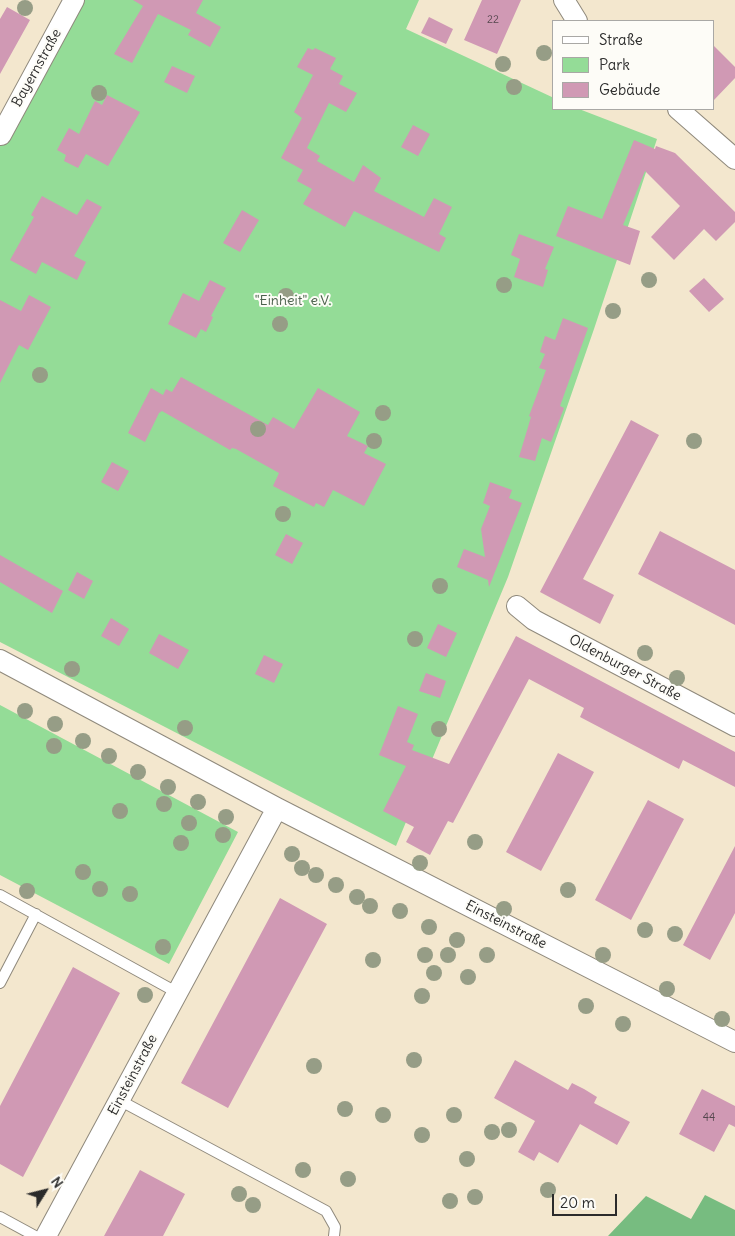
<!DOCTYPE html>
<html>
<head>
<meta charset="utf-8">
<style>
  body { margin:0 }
  #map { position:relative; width:735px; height:1236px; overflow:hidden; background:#f3e7ce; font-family:Delius,sans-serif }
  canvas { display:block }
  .legend { position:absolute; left:552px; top:20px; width:162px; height:90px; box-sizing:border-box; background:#fdfcf7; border:1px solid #a9a8a5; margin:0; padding:6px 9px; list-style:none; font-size:15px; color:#2b2b2b }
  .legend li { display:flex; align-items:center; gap:10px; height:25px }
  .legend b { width:25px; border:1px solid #a9a8a5 }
  .north { position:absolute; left:20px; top:1166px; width:50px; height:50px; -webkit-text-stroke:4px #fdfcf7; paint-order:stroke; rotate:54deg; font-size:14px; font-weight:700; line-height:20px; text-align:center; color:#2b2b2b }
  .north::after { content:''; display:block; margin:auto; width:18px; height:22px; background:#2b2b2b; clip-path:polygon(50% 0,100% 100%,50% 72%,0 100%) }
  .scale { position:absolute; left:552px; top:1194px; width:65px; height:22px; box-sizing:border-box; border:2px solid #2b2b2b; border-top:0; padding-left:6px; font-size:15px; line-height:18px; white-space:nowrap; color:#2b2b2b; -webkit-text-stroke:4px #fdfcf7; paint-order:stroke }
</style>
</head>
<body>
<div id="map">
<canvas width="735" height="1236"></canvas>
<ul class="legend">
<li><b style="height:6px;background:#fff"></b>Straße</li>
<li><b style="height:14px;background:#94dc97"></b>Park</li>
<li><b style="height:14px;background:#d099b4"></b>Gebäude</li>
</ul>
<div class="north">N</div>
<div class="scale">20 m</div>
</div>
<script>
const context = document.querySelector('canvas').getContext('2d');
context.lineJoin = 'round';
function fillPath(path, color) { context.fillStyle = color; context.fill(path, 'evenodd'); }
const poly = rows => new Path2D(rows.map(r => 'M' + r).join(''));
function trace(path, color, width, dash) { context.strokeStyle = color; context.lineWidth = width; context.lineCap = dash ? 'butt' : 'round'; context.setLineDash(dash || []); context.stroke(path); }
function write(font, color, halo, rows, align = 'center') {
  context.font = font + ' Delius,sans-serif'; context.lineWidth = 4; context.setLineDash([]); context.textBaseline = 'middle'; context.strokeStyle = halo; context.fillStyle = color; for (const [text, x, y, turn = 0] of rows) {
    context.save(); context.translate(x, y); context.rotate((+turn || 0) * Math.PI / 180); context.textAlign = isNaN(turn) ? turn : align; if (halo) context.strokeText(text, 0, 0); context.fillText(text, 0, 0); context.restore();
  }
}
const green = poly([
  [72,0,419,0,406,29,554,98,554,109,579,109,657,139,594,329,508,577,396,846,0,642,0,118],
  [0,705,238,832,169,964,0,875]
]);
const forest = poly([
  [705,1195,735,1210,735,1236,608,1236,646,1196,691,1219]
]);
const building = poly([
  [133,0,203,0,196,13,221,27,210,47,188,35,191,30,158,14,132,63,114,54,143,6],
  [482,0,521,0,497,54,464,40],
  [7,7,30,20,0,74,0,19],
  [429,17,453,29,446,44,421,33],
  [714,46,735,67,735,78,714,100],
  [308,48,313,50,315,48,336,58,330,69,343,76,339,84,357,93,346,112,329,103,307,148,320,156,317,161,354,182,363,165,381,178,374,191,424,217,434,198,452,207,439,234,446,238,439,252,354,211,345,227,303,204,312,189,297,181,303,170,281,158,302,118,294,112,313,75,297,67],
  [172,66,195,76,187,93,164,82],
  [107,95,140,112,108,166,86,154,78,168,64,161,66,155,57,150,69,128,79,134,95,101,102,105],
  [413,125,430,134,418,156,401,147],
  [634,140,655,149,656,146,675,153,735,212,735,222,716,241,704,229,674,260,651,237,680,206,645,171,623,225,640,231,630,265,556,236,568,206,602,219],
  [42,196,77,215,87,199,102,207,74,256,86,262,77,280,42,262,36,274,10,260,34,217,31,215],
  [242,210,259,220,240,252,223,243],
  [519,234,554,247,545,269,548,270,543,287,514,277,520,259,511,255],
  [704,278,724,299,709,312,689,291],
  [210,280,226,288,211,316,213,317,206,332,201,329,196,338,168,324,183,293,199,301],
  [29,295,51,307,28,350,19,345,0,383,0,300,21,311],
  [563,318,588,328,560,406,564,408,551,442,542,438,535,461,519,457,531,417,529,416,546,370,539,368,545,354,540,352,545,336,555,340],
  [181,377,268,425,273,417,294,429,318,388,360,412,347,436,368,446,364,453,386,464,364,506,333,490,324,507,316,503,314,507,273,486,279,473,236,449,232,448,230,450,162,411,159,413,145,442,128,433,151,388,163,395,166,389,172,392],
  [631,420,659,435,583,579,614,595,600,624,540,592],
  [112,462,129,471,118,491,101,482],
  [490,482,512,490,509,498,522,503,489,587,488,580,457,567,464,549,485,557,481,529,490,506,483,503],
  [660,531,735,570,735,625,638,574],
  [286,534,303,543,292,564,275,555],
  [0,555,63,591,52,613,0,582],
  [77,572,93,581,84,599,68,590],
  [111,618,129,629,119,646,101,636],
  [438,624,457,633,446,657,427,648],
  [159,634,189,650,178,669,149,653],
  [516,636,735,752,735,787,683,760,679,769,580,717,584,708,529,679,453,823,448,821,430,855,406,842,414,827,383,811,406,766,379,755,398,706,418,714,407,742,414,745,412,750,449,764],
  [264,655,283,664,274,683,255,674],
  [426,673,446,681,440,698,419,691],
  [558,753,594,772,541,871,506,852],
  [648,800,684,819,631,920,595,900],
  [735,846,735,913,710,960,683,945],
  [280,898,327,924,228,1108,181,1083],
  [73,967,120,993,23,1177,0,1164,0,1106],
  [515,1060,568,1090,572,1083,584,1089,597,1097,594,1103,630,1122,617,1145,580,1124,558,1163,539,1152,534,1161,518,1152,535,1121,494,1098],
  [702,1089,735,1106,735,1127,729,1124,714,1152,679,1134],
  [140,1170,185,1194,163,1236,104,1236]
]);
const lane = poly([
  [0,895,178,993],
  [0,983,36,914],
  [119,1100,326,1211,335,1227,334,1236],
  [0,1217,35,1236]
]);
const street = poly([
  [564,0,577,21],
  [678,109,735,159],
  [1,135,74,0],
  [517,606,534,620,735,726],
  [0,660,277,808,735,1042],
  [46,1236,277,808]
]);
const trees = [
  [25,8],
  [544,53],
  [503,64],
  [514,87],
  [99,93],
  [649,280],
  [504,285],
  [286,296],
  [613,311],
  [280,324],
  [40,375],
  [383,413],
  [258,429],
  [374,441],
  [694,441],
  [283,514],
  [440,586],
  [415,639],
  [645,653],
  [72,669],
  [677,678],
  [25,711],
  [55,724],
  [185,728],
  [439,729],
  [83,741],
  [54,746],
  [109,756],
  [138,772],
  [168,787],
  [198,802],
  [164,804],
  [120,811],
  [226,817],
  [189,823],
  [223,835],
  [475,842],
  [181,843],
  [292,854],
  [420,863],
  [302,868],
  [83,872],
  [316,875],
  [336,885],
  [100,889],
  [568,890],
  [27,891],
  [130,894],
  [357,897],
  [370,906],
  [504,909],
  [400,911],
  [429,927],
  [645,930],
  [675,934],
  [457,940],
  [163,947],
  [425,955],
  [448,955],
  [487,955],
  [603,955],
  [373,960],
  [434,973],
  [468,977],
  [667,989],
  [145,995],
  [422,996],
  [586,1006],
  [722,1019],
  [623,1024],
  [414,1060],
  [314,1066],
  [345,1109],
  [383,1115],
  [454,1115],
  [509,1130],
  [492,1132],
  [422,1135],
  [467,1159],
  [303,1170],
  [348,1179],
  [548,1190],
  [239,1194],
  [475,1197],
  [450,1201],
  [253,1205]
];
const numberNames = [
  ["22",493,20],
  ["44",709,1118]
];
const streetNames = [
  ["Bayernstraße",37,68,-61],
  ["Oldenburger Straße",625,668,28],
  ["Einsteinstraße",506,925,27],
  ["Einsteinstraße",133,1075,-62]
];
const parkNames = [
  ["\"Einheit\" e.V.",293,301]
];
fillPath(green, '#94dc97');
fillPath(forest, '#77bc80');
fillPath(building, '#d099b4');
trace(lane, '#8f897c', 12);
trace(street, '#8f897c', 22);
trace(lane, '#fff', 10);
trace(street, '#fff', 20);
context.fillStyle = '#969d86';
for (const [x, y] of trees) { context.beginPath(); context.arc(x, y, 8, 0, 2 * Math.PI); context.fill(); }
write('11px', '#54464d', null, numberNames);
write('14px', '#2b2b2b', '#fdfcf7', streetNames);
write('14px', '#4a604b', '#fdfcf7', parkNames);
</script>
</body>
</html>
